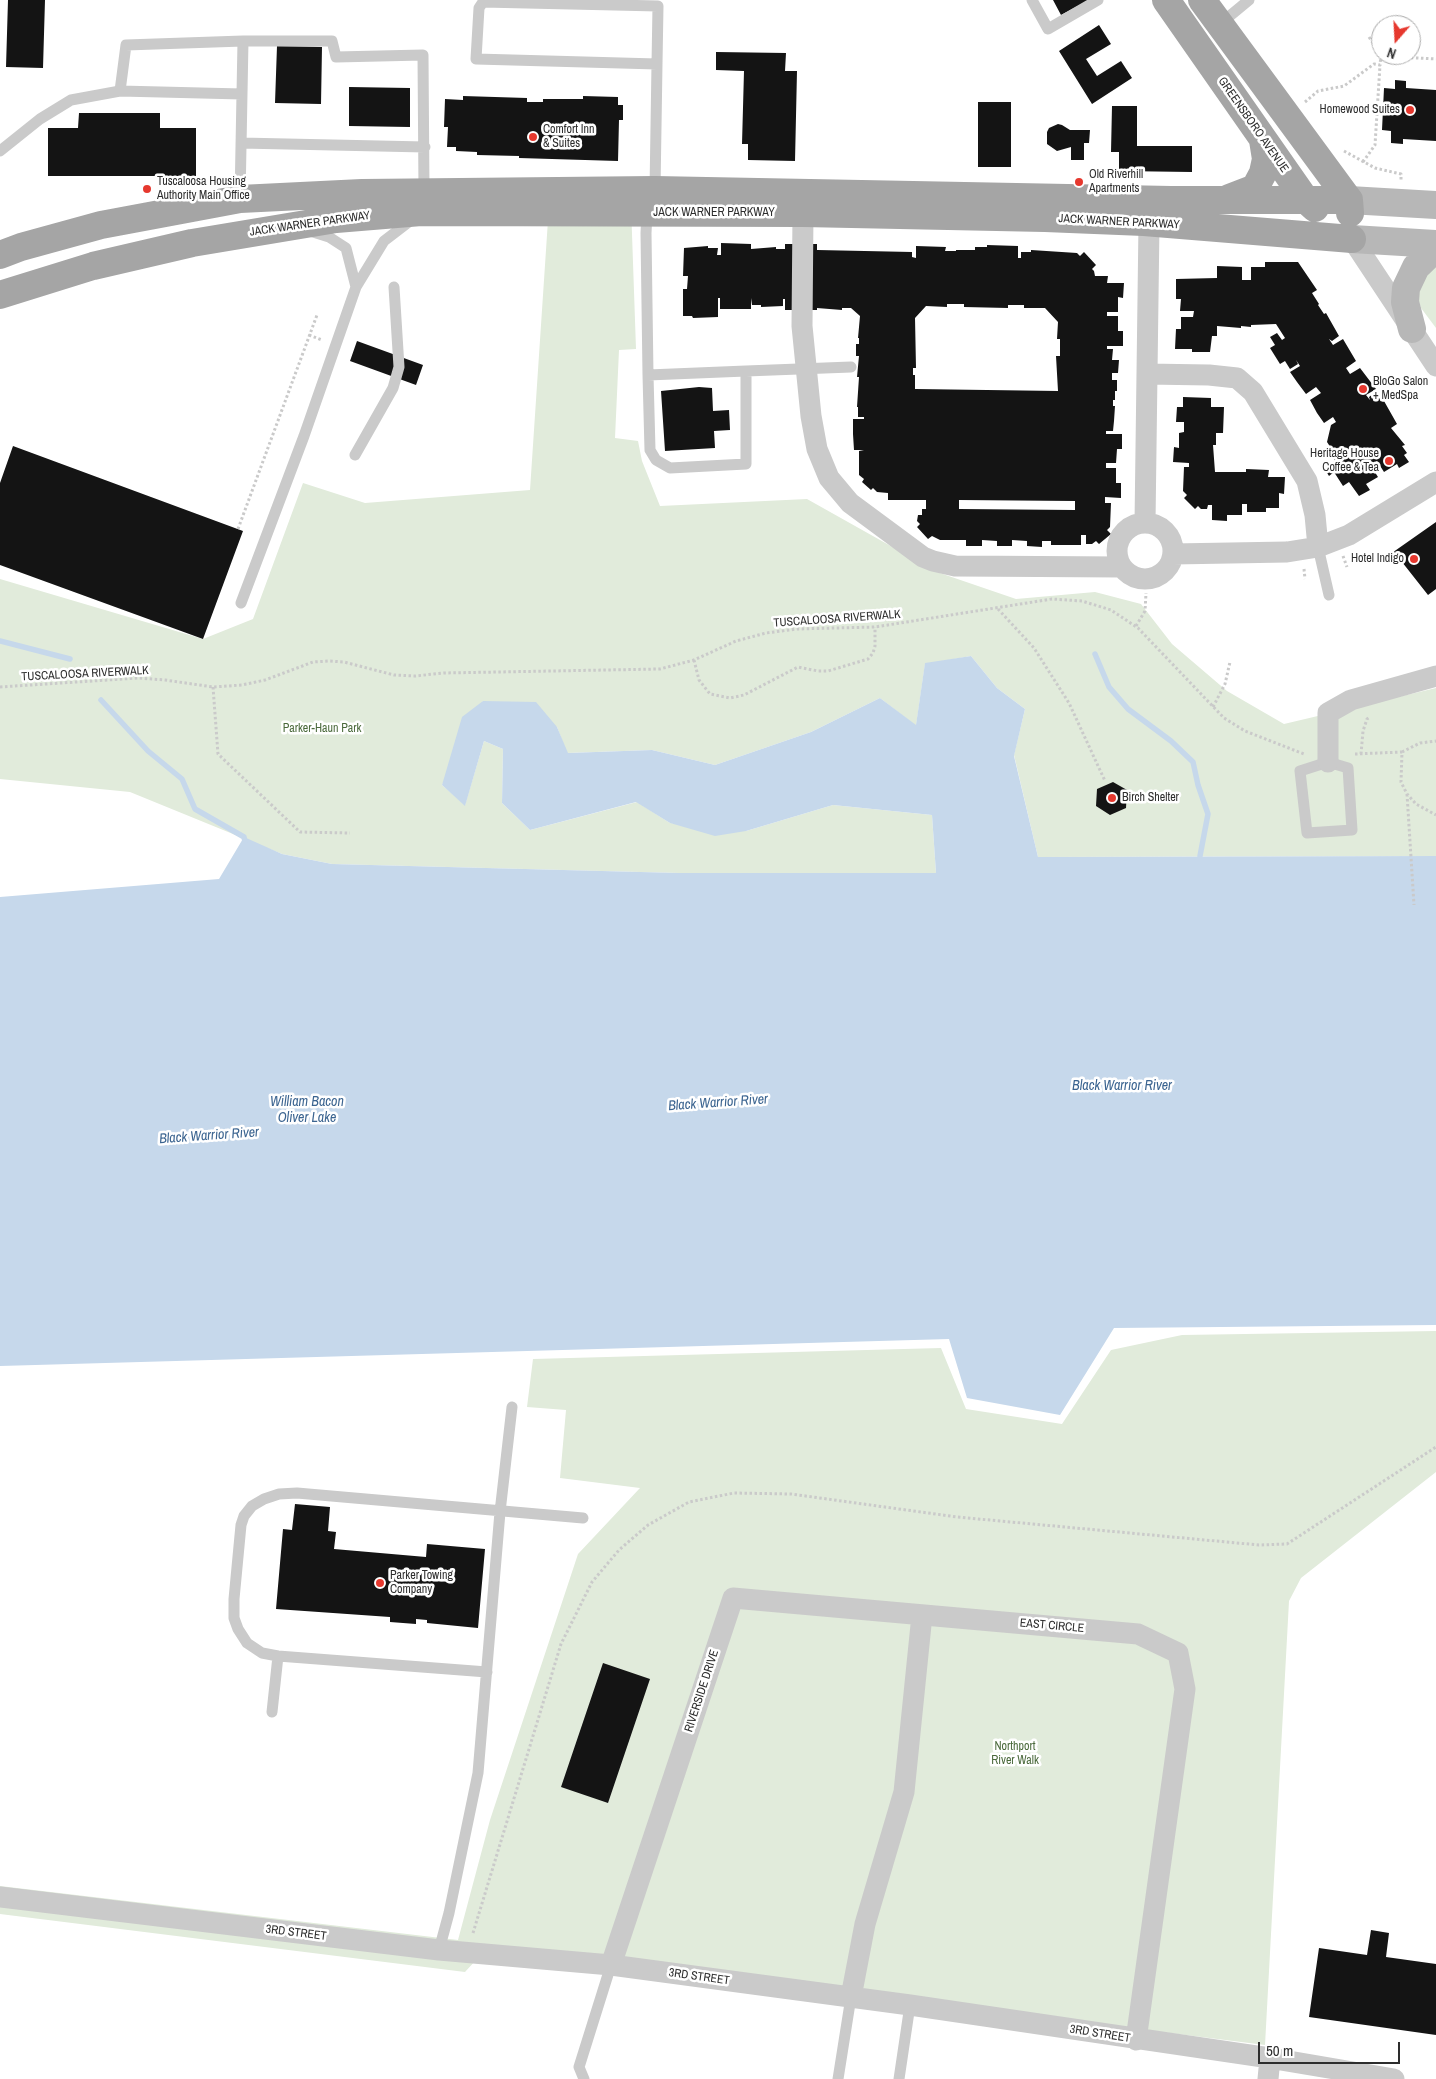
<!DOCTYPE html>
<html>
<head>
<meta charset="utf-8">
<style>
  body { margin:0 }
  #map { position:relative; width:1436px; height:2079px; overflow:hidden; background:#fff; font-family:"Archivo Narrow",sans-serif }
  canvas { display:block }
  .north { position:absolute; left:1371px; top:15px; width:50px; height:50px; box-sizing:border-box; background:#fff; border:1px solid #ababab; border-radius:50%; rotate:199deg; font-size:14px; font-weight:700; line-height:20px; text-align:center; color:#2d2d2d }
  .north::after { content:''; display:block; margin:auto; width:18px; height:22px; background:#e6382e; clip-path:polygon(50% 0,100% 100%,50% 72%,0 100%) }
  .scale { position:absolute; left:1258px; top:2042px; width:142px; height:22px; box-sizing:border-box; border:2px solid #2d2d2d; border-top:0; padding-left:6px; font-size:15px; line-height:18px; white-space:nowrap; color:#2d2d2d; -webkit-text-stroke:4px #fff; paint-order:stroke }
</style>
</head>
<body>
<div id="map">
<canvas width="1436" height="2079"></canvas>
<div class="north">N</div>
<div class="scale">50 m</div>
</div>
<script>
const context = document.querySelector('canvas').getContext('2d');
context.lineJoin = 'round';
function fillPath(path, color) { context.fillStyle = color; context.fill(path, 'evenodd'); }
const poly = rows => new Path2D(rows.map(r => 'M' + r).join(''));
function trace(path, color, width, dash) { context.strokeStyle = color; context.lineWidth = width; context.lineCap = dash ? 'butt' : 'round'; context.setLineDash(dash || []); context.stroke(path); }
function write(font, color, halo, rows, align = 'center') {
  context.font = font + ' "Archivo Narrow",sans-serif'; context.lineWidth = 5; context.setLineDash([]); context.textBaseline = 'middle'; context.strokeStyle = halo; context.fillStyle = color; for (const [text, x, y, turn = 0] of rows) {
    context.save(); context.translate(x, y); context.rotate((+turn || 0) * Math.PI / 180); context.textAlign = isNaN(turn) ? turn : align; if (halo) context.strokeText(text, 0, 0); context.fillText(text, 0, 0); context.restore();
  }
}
const green = poly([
  [549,205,631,205,636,349,619,350,615,438,638,441,642,461,660,506,807,499,937,572,1016,599,1095,592,1141,604,1172,644,1227,691,1284,724,1436,688,1436,856,1038,857,1014,755,1025,709,997,688,971,656,925,664,916,726,880,698,811,732,715,765,652,750,567,753,557,727,483,701,442,785,465,805,484,741,503,749,502,803,530,830,637,802,670,823,746,831,833,805,932,815,936,873,679,873,332,864,282,854,130,792,0,779,0,579,203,639,253,619,303,483,365,503,530,490],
  [1436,258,1436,328,1421,308,1418,298,1417,289],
  [1436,1331,1436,1472,1301,1578,1289,1601,1265,2045,488,1947,465,1972,0,1914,0,1886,458,1940,490,1820,578,1554,640,1488,560,1478,566,1410,527,1407,533,1359,941,1348,966,1409,1062,1424,1111,1350,1182,1335]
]);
const water = poly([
  [971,656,997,688,1025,709,1014,756,1038,857,1436,856,1436,1325,1114,1328,1060,1415,967,1398,949,1339,0,1366,0,897,219,879,244,837,282,854,332,864,679,873,936,873,932,815,833,805,746,831,715,836,670,823,636,802,530,830,502,803,503,749,484,741,465,806,442,785,462,717,483,701,536,702,557,727,568,753,652,750,715,765,811,732,880,698,916,725,925,663]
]);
const stream = poly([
  [0,641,70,659],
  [1095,654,1109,687,1128,709,1171,741,1193,762,1198,785,1208,814,1200,856],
  [101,700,148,751,182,779,195,809,244,837,245,842]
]);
const building = poly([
  [8,0,45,0,43,68,6,67],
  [1053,0,1089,0,1061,15],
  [1099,25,1111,44,1086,59,1097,76,1121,61,1132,78,1092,104,1059,51],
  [277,46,322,47,321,104,275,103],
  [716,52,786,53,785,71,797,71,795,161,748,160,748,144,742,144,744,71,716,70],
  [1395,80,1406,81,1406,88,1436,90,1436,141,1403,139,1403,144,1391,143,1391,131,1382,130,1384,88,1395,89],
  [349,87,410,88,410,127,349,126],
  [463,96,527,98,527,102,543,102,543,99,583,99,583,96,618,97,618,105,623,105,623,120,619,120,618,161,519,158,519,156,477,155,477,152,456,151,456,147,447,147,448,127,444,127,445,99,463,100],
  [978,102,1011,102,1011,167,978,167],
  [1112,106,1137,106,1137,146,1192,146,1192,172,1119,171,1119,152,1111,152],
  [79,113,160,113,160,128,196,128,196,176,48,176,48,128,78,128],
  [1058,124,1062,125,1070,130,1090,130,1089,143,1084,143,1084,160,1071,160,1071,147,1057,151,1047,144,1047,132,1049,128],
  [721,243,751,244,751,249,776,247,776,249,785,249,785,244,817,244,817,250,912,252,912,257,916,258,916,246,946,247,945,251,956,251,956,250,975,250,975,247,987,247,987,245,1018,246,1018,258,1021,258,1021,252,1031,252,1031,250,1077,253,1080,256,1084,252,1096,265,1092,269,1094,271,1095,276,1108,276,1107,283,1124,283,1123,298,1118,297,1118,312,1107,312,1107,316,1118,316,1118,331,1123,331,1123,346,1107,346,1107,349,1113,349,1112,360,1119,360,1118,373,1112,373,1112,380,1117,380,1117,391,1115,391,1115,400,1113,400,1113,406,1115,406,1114,421,1113,431,1106,431,1106,434,1122,434,1122,449,1117,449,1116,463,1106,463,1106,468,1116,468,1116,483,1121,483,1121,498,1105,497,1105,503,1111,503,1110,527,1107,530,1111,534,1099,544,1096,541,1092,544,1086,544,1086,535,1081,535,1081,545,1051,545,1051,541,1042,541,1042,547,1027,546,1027,541,1012,540,1012,546,997,546,997,541,982,540,982,546,966,546,966,540,940,540,932,536,928,539,917,527,920,524,917,521,918,515,922,515,922,509,926,509,926,500,888,500,888,493,877,492,873,488,871,490,862,482,864,479,859,475,859,451,864,450,854,450,853,434,853,419,864,419,864,417,858,417,858,407,857,407,859,377,857,377,859,356,856,356,856,344,859,344,859,338,858,338,860,316,851,308,842,308,842,310,817,308,817,310,785,310,785,299,783,299,783,306,761,307,761,305,752,305,751,298,751,309,720,309,720,298,718,298,718,317,693,318,692,316,683,316,683,289,687,289,688,276,683,276,684,248,708,246,708,248,718,248,717,255,721,255],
  [947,304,964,304,964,307,1008,308,1008,305,1024,305,1024,308,1045,308,1058,322,1057,339,1060,339,1060,356,1056,356,1058,391,915,389,915,375,913,375,913,368,916,368,915,318,926,306,947,307],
  [959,500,1075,501,1075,510,959,509],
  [1265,262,1298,262,1317,290,1312,293,1319,304,1318,305,1324,314,1326,313,1339,336,1332,341,1329,339,1333,345,1343,339,1356,361,1346,368,1350,374,1360,368,1376,389,1366,395,1370,400,1369,397,1376,392,1383,402,1384,401,1397,424,1391,428,1405,445,1402,446,1407,453,1404,455,1409,462,1399,468,1397,464,1384,472,1377,461,1371,466,1378,477,1366,484,1370,490,1359,496,1349,482,1343,486,1334,472,1329,476,1324,468,1335,461,1332,455,1335,454,1327,442,1331,425,1336,422,1333,417,1324,423,1317,413,1310,400,1321,393,1316,387,1306,394,1297,382,1290,372,1300,366,1296,360,1298,364,1290,369,1285,361,1280,364,1270,348,1275,345,1270,337,1277,333,1282,340,1285,338,1276,324,1251,325,1251,327,1241,326,1241,328,1217,326,1217,336,1212,336,1210,352,1192,352,1192,349,1175,349,1176,329,1181,329,1181,317,1193,317,1194,311,1180,311,1181,299,1176,299,1176,279,1217,278,1217,266,1242,267,1242,280,1251,280,1251,267,1265,267],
  [357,341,423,365,416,385,350,361],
  [699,387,712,388,713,411,729,410,730,430,714,431,715,448,665,451,661,391],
  [1183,397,1211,398,1211,407,1224,407,1223,433,1216,433,1216,445,1213,445,1215,472,1246,472,1246,469,1269,470,1268,477,1285,477,1284,494,1279,493,1279,508,1266,508,1266,512,1247,512,1247,504,1242,504,1242,515,1227,515,1227,521,1212,520,1212,505,1208,505,1207,509,1201,509,1198,506,1195,509,1184,498,1187,495,1183,491,1184,467,1189,467,1189,463,1173,462,1174,447,1179,448,1179,433,1184,432,1184,422,1176,422,1177,407,1183,407],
  [13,446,243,531,203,639,0,565,0,483],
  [1436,522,1436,589,1428,595,1402,562,1397,566,1389,555],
  [1113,782,1127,790,1126,808,1110,815,1096,806,1097,789],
  [295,1504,330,1507,328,1531,336,1532,334,1549,426,1557,427,1544,485,1549,478,1628,427,1623,427,1620,416,1619,416,1624,390,1622,390,1617,276,1609,283,1529,292,1530],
  [603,1663,650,1679,608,1803,561,1787],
  [1371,1930,1389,1933,1386,1957,1436,1964,1436,2035,1309,2017,1319,1948,1367,1955]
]);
const path = poly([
  [1369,37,1381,54],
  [1381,56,1436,59],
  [1305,102,1318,91,1344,86,1374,64,1380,65,1381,55],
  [1344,151,1375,168,1401,174,1401,180],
  [1363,162,1375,145,1380,65],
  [309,335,322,340],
  [238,529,317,315],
  [1343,556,1347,567],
  [1304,569,1305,579],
  [998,609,1034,648,1069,703,1105,781],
  [1136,626,1145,611,1146,593],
  [694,660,699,680,710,694,730,698,744,695,798,667,818,671,828,671,868,659,873,653,875,646,875,627],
  [0,687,138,678,165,680,213,687,242,685,265,680,313,662,329,661,344,662,394,675,415,676,444,673,660,669,694,660,736,641,766,633,797,629,875,627,1052,599,1082,601,1111,610,1138,628,1224,718,1245,731,1304,754],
  [213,687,218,754,300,832,350,833],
  [1213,707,1225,684,1230,662],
  [1402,752,1420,743,1436,741],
  [1355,754,1402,752,1401,782,1407,794,1416,804,1436,815],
  [1361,754,1363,731,1367,719,1370,717],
  [1407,794,1414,905],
  [473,1933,561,1644,592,1582,619,1550,648,1525,689,1502,734,1493,791,1494,957,1517,1259,1545,1287,1544,1436,1447]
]);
const lane = poly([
  [1032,0,1048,29,1098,0],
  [1220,24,1249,0],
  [120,91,126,45,243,41,332,41,336,57,423,55,424,191],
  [241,143,425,147],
  [0,151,40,119,71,100,120,91,242,94],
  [655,190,657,64,658,6,483,2,479,8,476,59,657,64],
  [240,199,243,41],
  [647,213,646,233,648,375,650,450,656,460,670,468,746,464,746,371,648,375],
  [310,231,329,237,346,248,356,287],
  [746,371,851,367],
  [355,455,393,388,399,367,394,287],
  [1318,547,1329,595],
  [241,603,304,436,356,287,384,241,414,218],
  [1328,762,1348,768,1352,830,1307,833,1300,771,1328,762],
  [487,1672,278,1656,262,1653,247,1643,238,1629,234,1618,234,1599,241,1525,244,1516,252,1506,264,1499,279,1494,297,1493,583,1518],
  [272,1712,278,1656],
  [439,1950,449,1913,478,1773,500,1512,512,1407],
  [584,2079,579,2067,611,1965],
  [838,2079,851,1997],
  [899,2079,910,2005]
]);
const street = poly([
  [803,213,802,326,811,416,817,449,829,478,850,503,923,557,933,561,955,566,1122,567],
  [1352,239,1436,366],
  [1147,374,1209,375,1237,378,1253,392,1307,481,1315,515,1318,547],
  '1117 551a28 28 0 1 1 56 0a28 28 0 1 1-56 0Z',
  [1145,523,1149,223],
  [1173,554,1287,552,1318,547,1349,535,1436,482],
  [1328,762,1328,713,1351,700,1436,676],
  [0,1897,439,1950,611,1965,910,2005,1270,2058,1394,2079],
  [611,1965,733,1598,1138,1634,1178,1653,1185,1689,1136,2040],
  [851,1997,865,1924,904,1792,922,1615],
  [1268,2079,1270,2058]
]);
const secondary = poly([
  [1349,200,1436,205],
  [1352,239,1436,244],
  [1412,329,1405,302,1406,288,1416,267,1436,248]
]);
const primary = poly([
  [1166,0,1305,199,1315,208],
  [1202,0,1349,200,1350,213],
  [1229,198,1255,188,1263,173,1266,159,1263,140],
  [0,255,21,247,101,225,240,199,362,193,655,190,1171,200,1349,200],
  [0,295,93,266,192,243,336,219,421,212,803,213,1045,218,1144,222,1352,239]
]);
const markers = [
  [1410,110,5,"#e6382e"],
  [533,137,5,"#e6382e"],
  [1079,182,5,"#e6382e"],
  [147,189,5,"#e6382e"],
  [1363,389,5,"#e6382e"],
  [1389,461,5,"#e6382e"],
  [1414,559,5,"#e6382e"],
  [1112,798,5,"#e6382e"],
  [380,1583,5,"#e6382e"]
];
const poiNames = [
  ["Homewood Suites",1400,110,"right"],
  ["Comfort Inn",543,130],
  ["& Suites",543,144],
  ["Old Riverhill",1089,175],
  ["Apartments",1089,189],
  ["Tuscaloosa Housing",157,182],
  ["Authority Main Office",157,196],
  ["BloGo Salon",1373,382],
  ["+ MedSpa",1373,396],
  ["Heritage House",1379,454,"right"],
  ["Coffee & Tea",1379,468,"right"],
  ["Hotel Indigo",1404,559,"right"],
  ["Birch Shelter",1122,798],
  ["Parker Towing",390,1576],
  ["Company",390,1590]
];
const streetNames = [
  ["GREENSBORO AVENUE",1253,125,55],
  ["JACK WARNER PARKWAY",714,213],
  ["JACK WARNER PARKWAY",1119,222,3],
  ["JACK WARNER PARKWAY",310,224,-8],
  ["TUSCALOOSA RIVERWALK",837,619,-4],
  ["TUSCALOOSA RIVERWALK",85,674,-3],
  ["EAST CIRCLE",1052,1626,5],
  ["RIVERSIDE DRIVE",702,1691,-72],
  ["3RD STREET",296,1933,7],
  ["3RD STREET",699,1977,8],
  ["3RD STREET",1100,2034,9]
];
const parkNames = [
  ["Parker-Haun Park",322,729],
  ["Northport",1015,1747],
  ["River Walk",1015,1761]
];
const waterNames = [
  ["Black Warrior River",1122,1086],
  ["William Bacon",307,1102],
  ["Oliver Lake",307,1118],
  ["Black Warrior River",718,1103,-4],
  ["Black Warrior River",209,1136,-4]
];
fillPath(green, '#e1ebdb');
fillPath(water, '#c6d8eb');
trace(stream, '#c6d8eb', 5.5);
fillPath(building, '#141414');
trace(path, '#cacaca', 3, [2.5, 2.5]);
trace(lane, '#cacaca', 11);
trace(street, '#cacaca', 21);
trace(secondary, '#b7b7b7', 28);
trace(primary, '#a5a5a5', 28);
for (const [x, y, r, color] of markers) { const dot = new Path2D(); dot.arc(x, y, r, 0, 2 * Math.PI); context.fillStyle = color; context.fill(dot); trace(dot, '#fff', 2); }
write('12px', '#2d2d2d', '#fff', poiNames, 'left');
write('12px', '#2d2d2d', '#fff', streetNames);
write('12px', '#4a693b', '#fff', parkNames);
write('italic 14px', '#3b6490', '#fff', waterNames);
</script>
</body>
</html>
